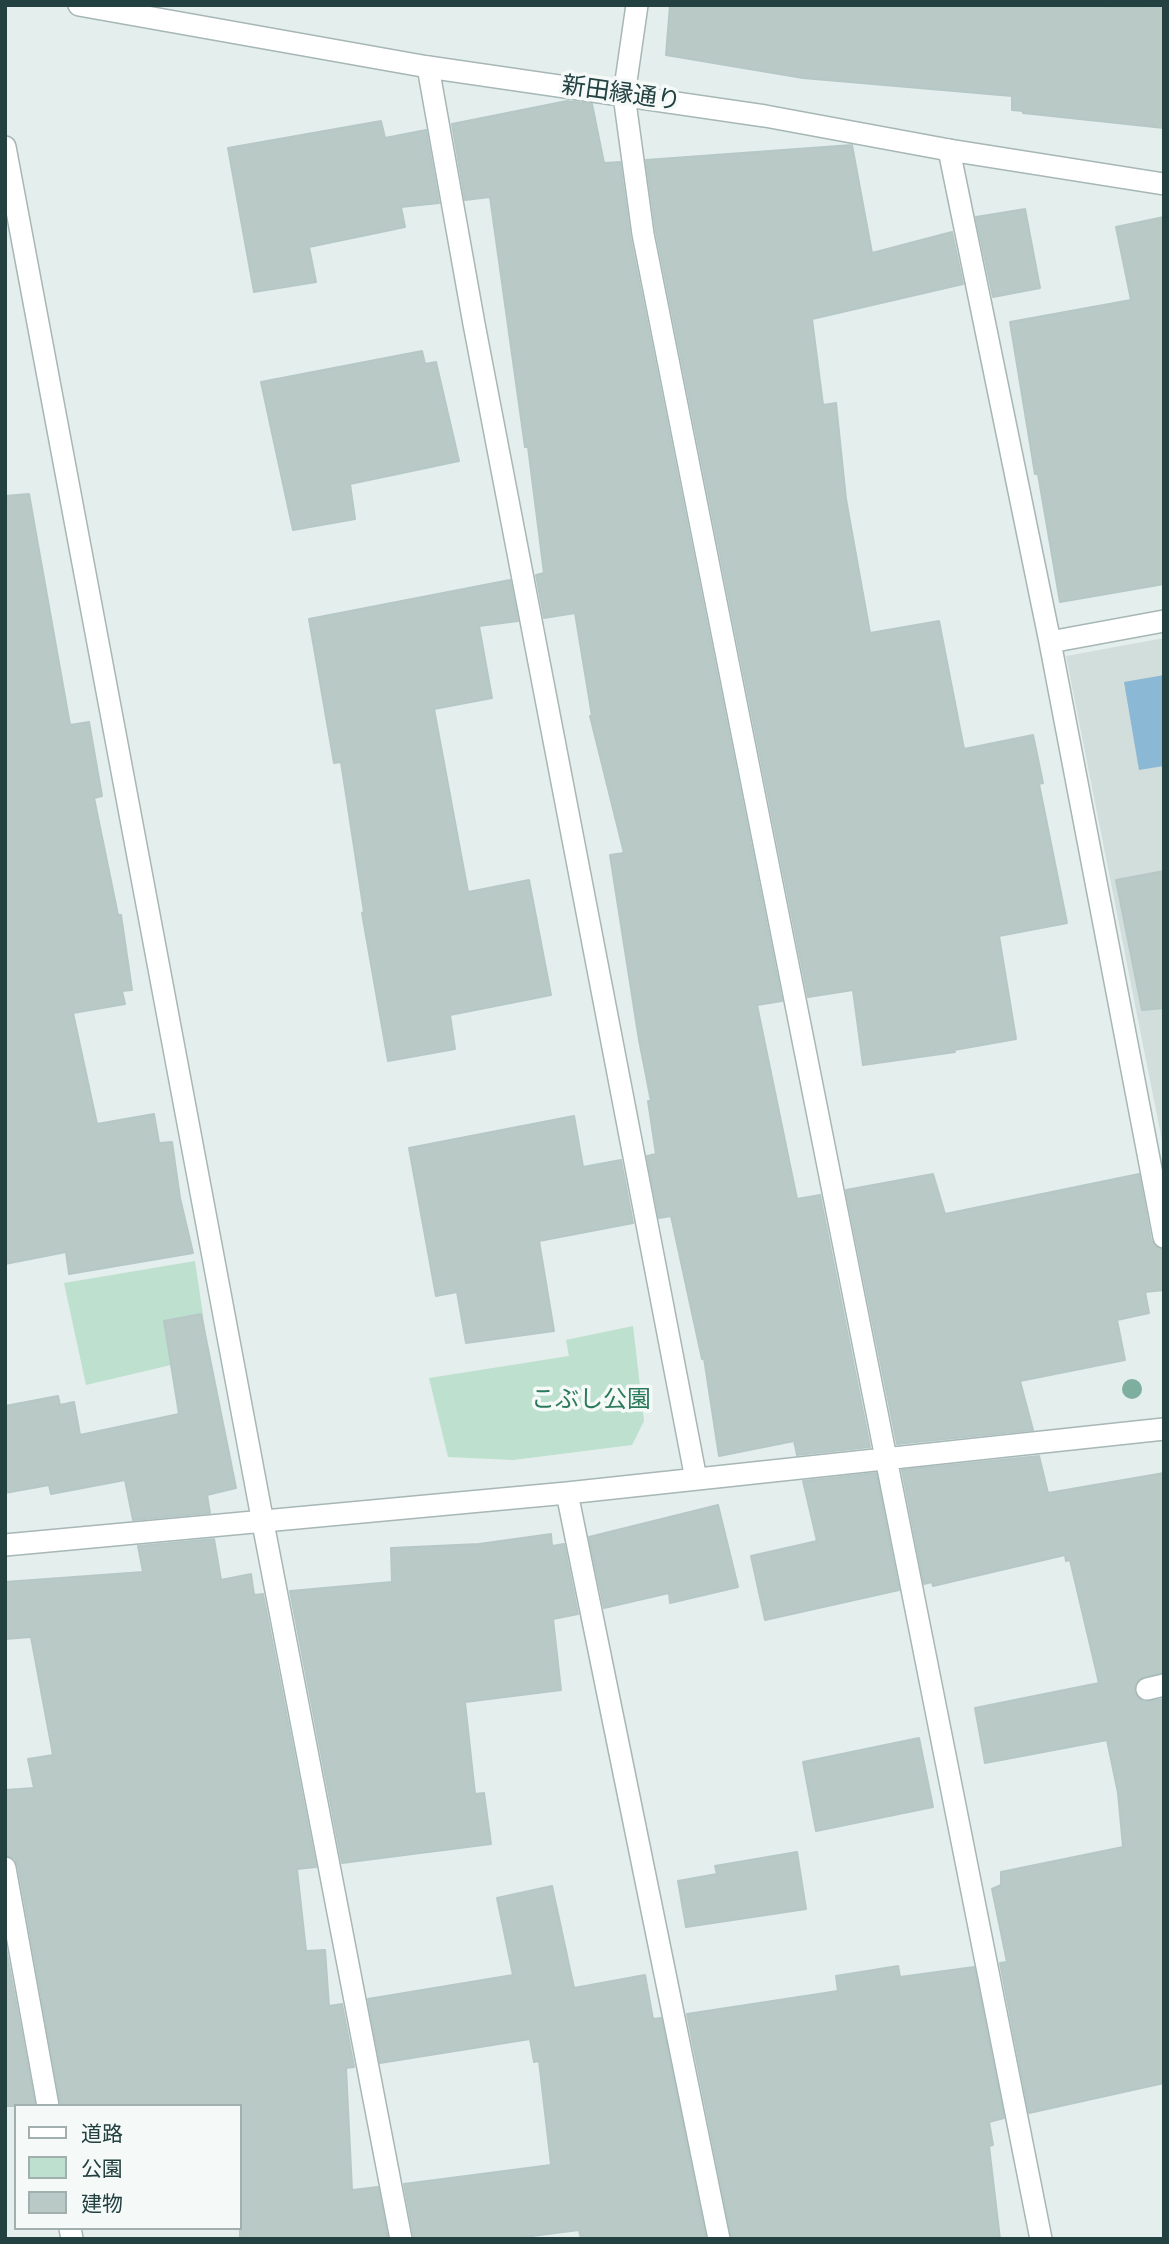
<!DOCTYPE html>
<html>
<head>
<meta charset="utf-8">
<style>
  body { margin:0 }
  #map { position:relative; width:1169px; height:2244px; overflow:hidden; background:#e4eeec; font-family:"Nunito Sans","Noto Sans JP",sans-serif }
  canvas { display:block }
  .frame { position:absolute; inset:0; border:7px solid #234140; pointer-events:none }
  .legend { position:absolute; left:14px; top:2104px; width:228px; height:126px; box-sizing:border-box; background:#f5faf9; border:2px solid #a1b0af; margin:0; padding:9px 12px; list-style:none; font-size:21px; color:#234140 }
  .legend li { display:flex; align-items:center; gap:14px; height:35px }
  .legend b { width:35px; border:2px solid #a1b0af }
</style>
</head>
<body>
<div id="map">
<canvas width="1169" height="2244"></canvas>
<div class="frame"></div>
<ul class="legend">
<li><b style="height:9px;background:#fff"></b>道路</li>
<li><b style="height:19px;background:#bde0cf"></b>公園</li>
<li><b style="height:19px;background:#b9c9c6"></b>建物</li>
</ul>
</div>
<script>
const context = document.querySelector('canvas').getContext('2d');
context.lineJoin = 'round';
function fillPath(path, color) { context.fillStyle = color; context.fill(path, 'evenodd'); }
const poly = rows => new Path2D(rows.map(r => 'M' + r).join(''));
function trace(path, color, width, dash) { context.strokeStyle = color; context.lineWidth = width; context.lineCap = dash ? 'butt' : 'round'; context.setLineDash(dash || []); context.stroke(path); }
function write(font, color, halo, rows, align = 'center') {
  context.font = font + ' "Nunito Sans","Noto Sans JP",sans-serif'; context.lineWidth = 7; context.setLineDash([]); context.textBaseline = 'middle'; context.strokeStyle = halo; context.fillStyle = color; for (const [text, x, y, turn = 0] of rows) {
    context.save(); context.translate(x, y); context.rotate((+turn || 0) * Math.PI / 180); context.textAlign = isNaN(turn) ? turn : align; if (halo) context.strokeText(text, 0, 0); context.fillText(text, 0, 0); context.restore();
  }
}
const built = poly([
  [1164,638,1164,1151,1066,656]
]);
const green = poly([
  [195,1261,209,1356,86,1385,64,1283],
  [633,1326,644,1421,632,1445,513,1460,448,1457,429,1378,569,1356,566,1340]
]);
const water = poly([
  [1164,675,1164,766,1139,770,1124,682]
]);
const building = poly([
  [670,5,1107,5,1107,8,1164,6,1164,128,1023,113,1023,111,1012,110,1012,96,803,78,666,55,670,5],
  [567,101,592,104,604,163,620,162,630,236,782,1001,757,1005,797,1199,820,1195,870,1447,797,1455,794,1441,719,1456,704,1358,702,1359,671,1216,659,1218,647,1156,656,1154,648,1101,651,1101,639,1040,610,855,624,853,590,716,592,716,575,613,544,618,536,575,544,573,528,447,525,447,490,197,465,200,452,124,567,101],
  [381,121,385,138,426,130,439,203,401,207,405,227,309,247,316,282,254,292,228,148,381,121],
  [852,145,872,253,952,232,963,284,812,319,823,405,836,403,846,499,870,633,939,621,964,749,1033,735,1043,783,1039,784,1067,923,999,936,1016,1039,954,1050,955,1052,863,1065,853,990,808,997,656,232,646,160,852,145],
  [1025,209,1040,288,993,297,976,217,1025,209],
  [1164,217,1164,584,1060,602,1038,474,1035,474,1010,322,1131,300,1116,227,1164,217],
  [422,351,425,364,436,362,459,461,350,484,355,519,293,530,261,382,422,351],
  [29,494,70,725,89,722,102,796,94,798,118,915,121,915,132,990,122,991,125,1004,73,1013,97,1124,154,1114,159,1143,172,1142,180,1198,193,1253,69,1274,66,1252,5,1264,5,496,29,494],
  [510,580,518,621,479,626,492,698,434,709,468,892,529,880,551,995,450,1015,455,1049,388,1061,362,913,364,912,341,762,334,763,309,619,510,580],
  [1164,871,1164,1008,1142,1010,1116,880,1164,871],
  [574,1116,583,1167,621,1160,633,1223,539,1241,554,1331,466,1343,457,1292,436,1296,409,1148,574,1116],
  [933,1174,945,1214,1139,1174,1151,1240,1155,1246,1164,1250,1164,1290,1145,1292,1149,1313,1117,1320,1125,1360,1020,1381,1033,1430,897,1444,846,1190,933,1174],
  [201,1314,236,1488,207,1495,210,1513,133,1520,125,1480,51,1494,49,1485,5,1493,5,1406,58,1396,60,1405,74,1402,80,1435,179,1414,164,1321,201,1314],
  [1039,1456,1048,1493,1164,1473,1164,1672,1139,1679,1135,1685,1134,1691,1138,1698,1144,1702,1164,1699,1164,2083,1029,2113,1000,1963,1007,1962,992,1889,1001,1885,1001,1872,1123,1847,1118,1793,1107,1740,985,1763,975,1708,1099,1683,1070,1560,1066,1561,1065,1555,933,1586,932,1582,924,1584,902,1470,1039,1456],
  [876,1473,899,1590,765,1620,751,1556,817,1541,803,1481,876,1473],
  [718,1505,738,1587,670,1603,669,1593,604,1608,589,1537,718,1505],
  [551,1534,552,1546,564,1544,578,1614,553,1619,561,1690,465,1702,475,1794,484,1793,491,1844,342,1863,290,1591,392,1582,391,1548,479,1544,551,1534],
  [214,1539,221,1580,251,1574,254,1595,263,1594,316,1867,297,1869,306,1951,325,1950,329,2006,342,2004,354,2067,346,2068,352,2190,378,2187,388,2239,240,2239,240,2106,61,2106,18,1866,15,1859,5,1855,5,1790,34,1788,28,1759,53,1755,31,1637,5,1639,5,1582,143,1572,138,1546,214,1539],
  [919,1738,933,1807,816,1831,803,1762,919,1738],
  [797,1852,806,1909,686,1927,678,1881,717,1874,715,1866,797,1852],
  [552,1886,574,1988,645,1975,653,2019,661,2018,706,2239,581,2239,579,2230,509,2239,414,2239,404,2184,551,2165,539,2061,534,2062,530,2039,380,2063,368,1999,513,1975,497,1898,552,1886],
  [5,1943,35,2106,5,2106,5,1943],
  [898,1966,900,1977,974,1967,1004,2118,989,2122,993,2145,989,2146,1000,2239,732,2239,687,2014,838,1991,836,1976,898,1966]
]);
const service = poly([
  [1147,1689,1164,1685],
  [5,1868,48,2106],
  [70,2228,72,2239]
]);
const minor = poly([
  [637,5,624,95,643,234,1041,2239],
  [428,67,474,324,696,1479],
  [5,147,263,1523,401,2239],
  [949,150,1050,642,1164,1237],
  [1050,642,1164,621],
  [567,1493,719,2239],
  [5,1545,567,1493,1164,1429]
]);
const tertiary = poly([
  [79,5,428,67,765,116,949,150,1164,184]
]);
const trees = [
  [1132,1389]
];
const streetNames = [
  ["新田縁通り",621,95,8]
];
const parkNames = [
  ["こぶし公園",591,1401]
];
fillPath(built, '#d2dedc');
fillPath(green, '#bde0cf');
fillPath(water, '#8bb8d5');
fillPath(building, '#b9c9c6');
trace(building, '#b6c8c5', 2);
trace(service, '#a6b7b5', 24);
trace(minor, '#a6b7b5', 24);
trace(tertiary, '#a6b7b5', 24);
trace(service, '#fff', 21);
trace(minor, '#fff', 21);
trace(tertiary, '#fff', 21);
context.fillStyle = '#7eae9d';
for (const [x, y] of trees) { context.beginPath(); context.arc(x, y, 10, 0, 2 * Math.PI); context.fill(); }
write('24px', '#234140', '#f5faf9', streetNames);
write('24px', '#2b7a5c', '#f5faf9', parkNames);
</script>
</body>
</html>
